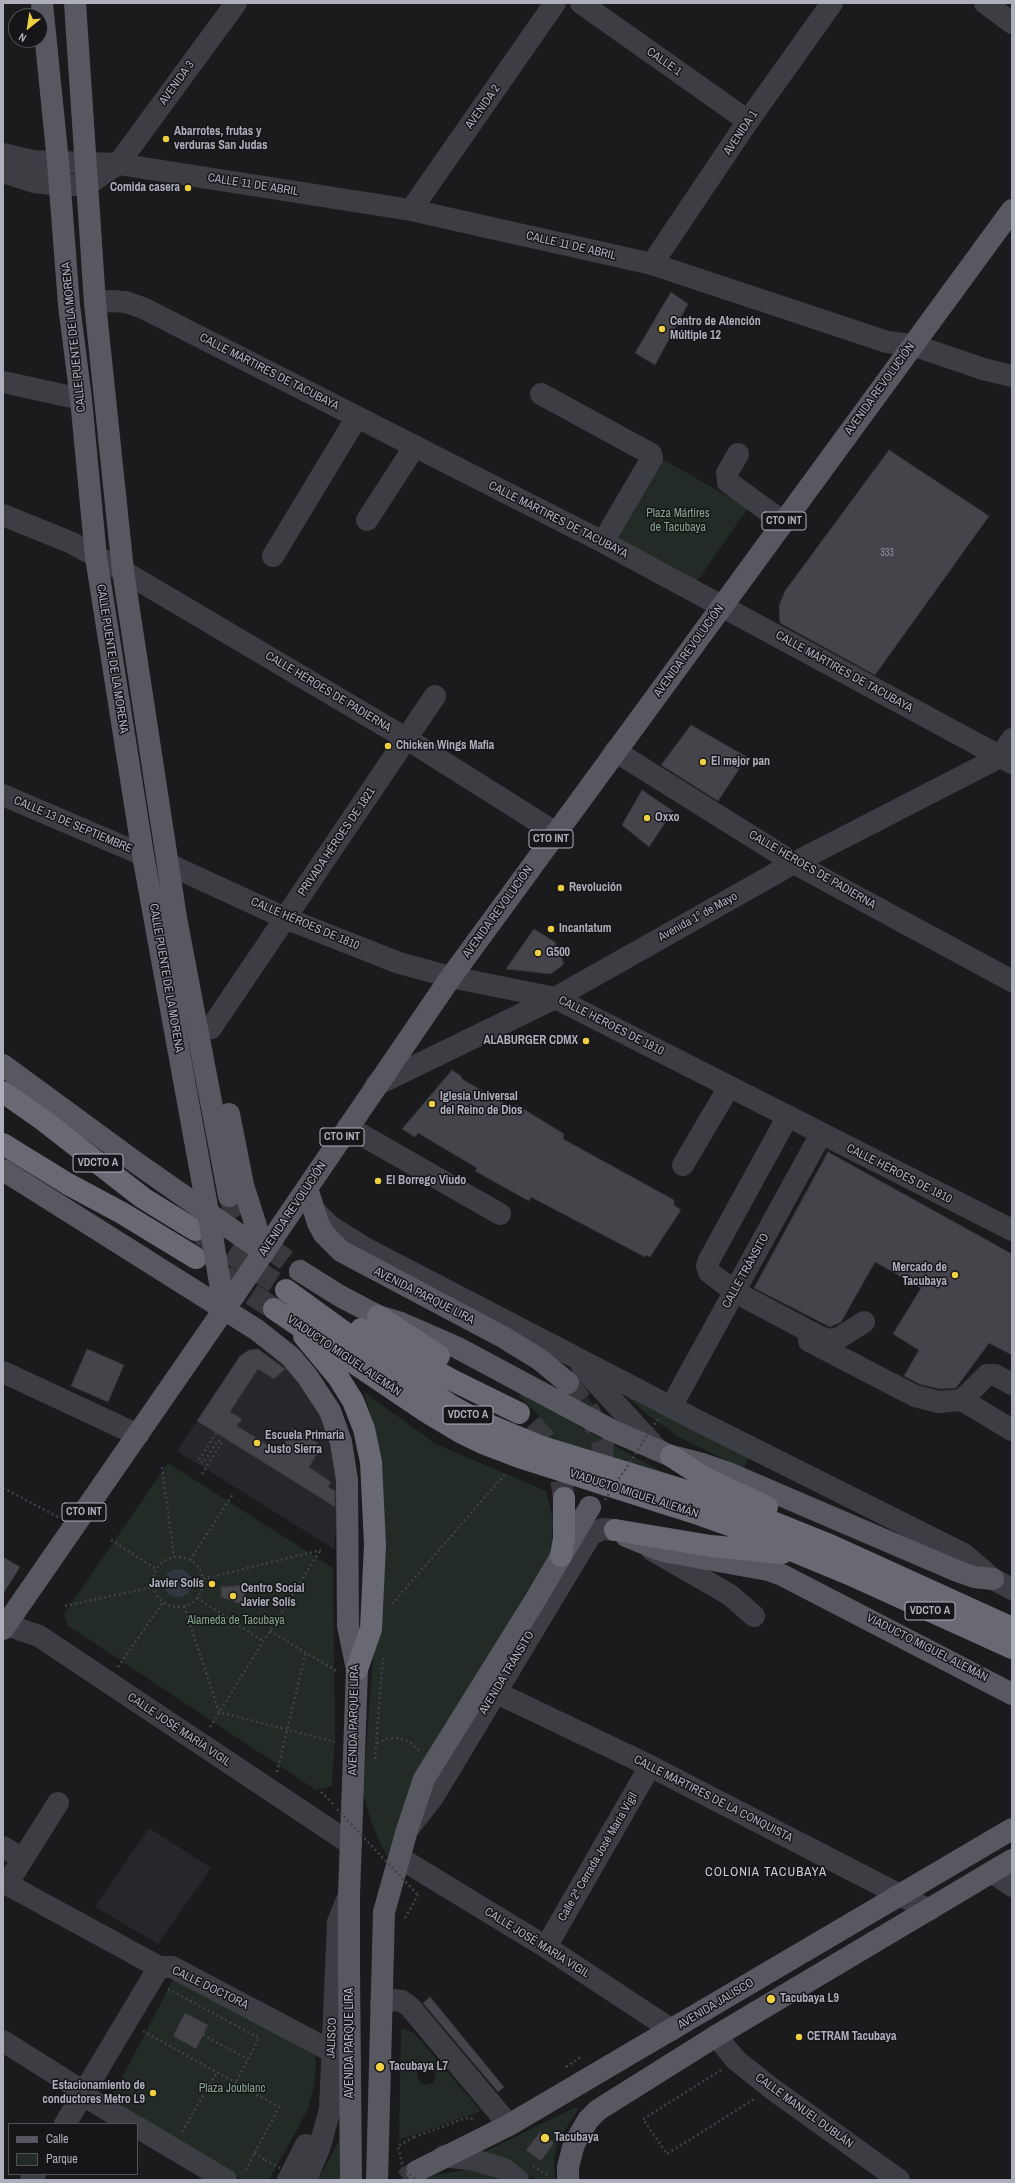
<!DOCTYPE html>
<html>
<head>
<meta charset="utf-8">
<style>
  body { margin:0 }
  #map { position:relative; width:1015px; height:2183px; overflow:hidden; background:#1b1a1d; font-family:"Archivo Narrow",sans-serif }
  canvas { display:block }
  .frame { position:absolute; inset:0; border:4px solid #adafbc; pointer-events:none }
  .legend { position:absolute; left:8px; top:2123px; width:130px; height:52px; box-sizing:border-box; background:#161518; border:1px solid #52535a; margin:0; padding:5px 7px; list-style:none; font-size:12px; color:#adafbc }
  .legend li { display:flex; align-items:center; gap:8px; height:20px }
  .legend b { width:20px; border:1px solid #52535a }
  .north { position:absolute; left:8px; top:8px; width:40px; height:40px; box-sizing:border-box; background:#161518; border:1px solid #52535a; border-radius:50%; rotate:210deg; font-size:11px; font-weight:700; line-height:16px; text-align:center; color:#adafbc }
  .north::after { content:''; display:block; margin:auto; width:14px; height:18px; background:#eed042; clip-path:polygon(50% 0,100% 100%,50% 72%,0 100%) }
</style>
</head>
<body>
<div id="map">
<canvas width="1015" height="2183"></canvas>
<div class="frame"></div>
<ul class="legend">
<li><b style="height:5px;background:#585860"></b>Calle</li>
<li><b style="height:11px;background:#222b25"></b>Parque</li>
</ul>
<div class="north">N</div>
</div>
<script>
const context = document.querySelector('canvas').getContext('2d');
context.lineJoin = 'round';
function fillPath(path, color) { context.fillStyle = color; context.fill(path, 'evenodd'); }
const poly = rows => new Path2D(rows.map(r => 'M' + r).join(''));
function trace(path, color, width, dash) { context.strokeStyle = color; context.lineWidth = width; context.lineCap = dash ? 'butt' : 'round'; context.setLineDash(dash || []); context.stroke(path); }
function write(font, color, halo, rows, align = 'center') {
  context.font = font + ' "Archivo Narrow",sans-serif'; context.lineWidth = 3; context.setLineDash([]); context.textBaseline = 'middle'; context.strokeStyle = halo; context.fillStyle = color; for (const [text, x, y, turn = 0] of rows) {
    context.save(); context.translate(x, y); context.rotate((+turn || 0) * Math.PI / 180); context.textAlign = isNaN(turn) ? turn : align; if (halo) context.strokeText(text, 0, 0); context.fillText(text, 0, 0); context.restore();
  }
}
const built = poly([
  [258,1349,286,1367,301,1385,321,1417,328,1435,337,1470,338,1509,334,1549,177,1451,240,1356,249,1350],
  [149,1828,211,1868,158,1944,95,1907]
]);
const green = poly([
  [661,458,748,508,696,583,615,540],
  [575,1381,599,1412,562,1391],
  [364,1392,436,1444,546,1491,553,1518,551,1552,413,1783,388,1859,372,1825,363,1793,384,1511,372,1420],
  [521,1394,653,1467,672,1476,525,1430,541,1418,519,1396],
  [626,1396,750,1455,744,1469,679,1437,649,1416],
  [168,1463,333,1568,335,1739,332,1786,316,1790,67,1625,64,1614],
  [175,1976,316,2052,315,2082,308,2109,269,2180,243,2180,109,2102],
  [403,2028,414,2033,481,2111,399,2140,401,2031],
  [427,2066,433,2068,436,2077,433,2083,425,2085,419,2082,417,2073,421,2067],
  [576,2107,578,2110,558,2140,554,2158,555,2180,537,2180,505,2161,488,2155,486,2151],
  [342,2135,341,2180,318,2180],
  [472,2169,499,2180,425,2180,434,2175]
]);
const water = poly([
  '164 1583a14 14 0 1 1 28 0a14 14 0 1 1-28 0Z'
]);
const building = poly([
  [671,292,688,304,655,365,635,353,671,292],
  [889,450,989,516,875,675,780,623,779,606,785,591,889,450],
  [691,725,747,757,718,801,661,765,691,725],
  [642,790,673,811,649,847,622,825,642,790],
  [534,929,555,942,564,964,551,974,506,969,534,929],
  [452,1070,461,1076,462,1079,514,1109,517,1105,564,1134,563,1139,674,1200,674,1205,681,1210,650,1257,646,1255,645,1257,531,1197,529,1201,475,1171,477,1168,418,1133,415,1137,402,1129,452,1070],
  [828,1152,1012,1254,1012,1355,989,1343,956,1388,940,1389,919,1384,904,1376,919,1350,893,1334,921,1288,875,1262,841,1322,830,1327,754,1288,828,1152],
  [87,1349,124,1365,108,1402,71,1386,87,1349],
  [258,1349,285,1369,274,1379,258,1369,230,1412,242,1419,237,1426,279,1452,293,1428,318,1443,315,1447,320,1449,309,1467,331,1482,328,1487,335,1491,335,1507,197,1421,240,1356,249,1350,258,1349],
  [3,1557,20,1567,3,1594,3,1557],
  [245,1585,245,1606,221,1597,221,1587,245,1585],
  [430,1997,504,2087,498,2092,423,2003,430,1997],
  [185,2013,208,2025,196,2049,173,2036,185,2013],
  [540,2132,554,2143,541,2161,526,2150,540,2132]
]);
const majorTunnel = poly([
  [229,1196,234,1208,254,1236,300,1271],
  [568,1383,590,1413,603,1445,602,1474,590,1507],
  [404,2180,417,2171]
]);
const highwayTunnel = poly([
  [201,1234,286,1290],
  [224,1276,274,1309],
  [531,1424,548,1442,554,1453,559,1466,564,1498]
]);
const path = poly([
  [162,1467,174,1557],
  [202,1474,222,1442,218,1440,203,1463,199,1460,216,1433],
  [3,1488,58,1517],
  [111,1540,156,1569],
  '153 1582a25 25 0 1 1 50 0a25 25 0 1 1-50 0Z',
  [190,1560,233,1494],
  [203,1579,321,1550],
  [197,1598,263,1641],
  [392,1604,506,1473],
  [65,1606,153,1587],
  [184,1606,219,1712,335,1742],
  [270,1631,338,1672],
  [118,1667,163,1602],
  [210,1727,321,1549],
  [377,1743,386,1739,396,1738,410,1742,419,1751],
  [375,1759,383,1658],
  [277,1772,306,1652],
  [321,1792,333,1804],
  [405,1918,418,1895],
  [168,1989,259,2038,236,2082],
  [143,2031,279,2107,244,2173],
  [203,2035,248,2059],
  [566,2067,579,2058,581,2061],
  [721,2070,643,2119,667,2154,754,2099],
  [182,2132,217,2072],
  [414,2137,466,2118,475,2119],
  [254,2153,265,2160],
  [533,2166,549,2176]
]);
const minor = poly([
  [581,3,748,121],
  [985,3,1012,23],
  [3,154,33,161,118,164,411,210,652,264,887,342,913,345,983,369,1012,376],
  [3,172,34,182,60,185,87,185,118,164,236,3],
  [411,210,555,3],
  [652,264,748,121,832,3],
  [95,303,111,301,126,302,143,308,603,542,1012,763],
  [3,382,81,399],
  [541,394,651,454,652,458,603,542],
  [738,454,727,473,728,482,783,522],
  [3,515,72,543,123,571,407,739,556,833],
  [367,520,415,446],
  [273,556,357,417],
  [615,751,794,863,1012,981],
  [3,795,143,855],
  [168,864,285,918,399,963,451,977,555,998,1012,1230],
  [211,1028,435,696],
  [376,1085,555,998,794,863,1000,757,1012,739],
  [788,1116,709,1260,707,1266,709,1272,735,1292,820,1337,830,1340,839,1338,864,1322],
  [348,1127,500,1214],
  [683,1165,729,1087],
  [314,1210,330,1226,365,1248,698,1421,964,1554,993,1579,1012,1589],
  [809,1341,915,1396,939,1402,962,1400,1012,1430],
  [582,1367,658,1450],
  [3,1372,138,1435],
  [962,1400,987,1375,995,1375,1012,1384],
  [671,1407,821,1134],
  [652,1550,730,1595,754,1616],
  [3,1624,39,1636,351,1844],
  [495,1692,650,1766,929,1910],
  [408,1829,433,1797,591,1534,603,1529,615,1530],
  [3,1847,22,1858],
  [400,1858,546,1947,672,2030],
  [992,1872,1012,1886],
  [3,1882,159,1967,172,1967,331,2051],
  [7,1884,58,1803],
  [546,1947,650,1766],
  [381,2004,392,2000,402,2001,410,2007,509,2125],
  [716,2036,736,2060,771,2088,899,2180],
  [3,2041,84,2092,91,2100,131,2124],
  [65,2124,159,1967],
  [137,2127,226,2180],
  [444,2156,475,2160,504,2169,518,2180],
  [31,2180,35,2174],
  [288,2180,306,2145],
  [306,2180,320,2146,330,2109,338,1922,349,1895]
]);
const major = poly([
  [42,3,58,162,69,305,81,399,96,557,143,855,208,1212],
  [75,3,95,303,123,571,176,918,229,1196],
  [3,1065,138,1164,264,1252],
  [229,1114,243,1185,255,1223],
  [3,1170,257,1330,291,1357,307,1376,330,1411,341,1442,347,1480,348,1626,357,1669,349,1895,349,1969],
  [307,1188,318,1223,324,1234,341,1251,503,1337,539,1359,568,1383],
  [273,1238,451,977,1012,210],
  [300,1271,340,1296,378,1316,401,1323,456,1347,611,1430,671,1456,699,1463,731,1474,957,1571,974,1577,993,1579],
  [626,1536,663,1551,768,1570,782,1575,1012,1694],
  [3,1629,232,1298],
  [417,2171,509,2125,1012,1829],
  [377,2180,384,1912,407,1830,424,1779,534,1602,590,1507],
  [568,2180,568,2167,574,2144,588,2120,598,2110,716,2036,1012,1860]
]);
const highway = poly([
  [3,1092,43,1120,143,1198,195,1230],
  [3,1144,68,1184,122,1213,196,1258],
  [286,1290,392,1367,453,1407,479,1421,539,1446,706,1497,755,1515,832,1546,1012,1628],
  [274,1309,425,1411,462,1433,485,1444,519,1457,692,1512,743,1530,849,1574,1012,1648],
  [378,1316,439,1356],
  [361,1329,452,1380,519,1413],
  [304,1336,338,1377,353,1401,364,1429,371,1462,375,1545,371,1629,357,1669],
  [671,1456,705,1478,767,1507],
  [615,1530,711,1546,782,1553],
  [561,1556,564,1538,564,1498]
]);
const pathBridge = poly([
  [605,1500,658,1419],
  [337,1809,418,1895],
  [414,2137,398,2146,403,2168,416,2180],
  [265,2160,302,2180]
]);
const majorBridge = poly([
  [208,1212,221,1289],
  [255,1223,264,1252],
  [233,1297,273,1238],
  [349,1969,351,2180]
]);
const markers = [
  [166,139,4,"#eed042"],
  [188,188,4,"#eed042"],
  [662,329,4,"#eed042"],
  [388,746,4,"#eed042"],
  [703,762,4,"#eed042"],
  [647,818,4,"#eed042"],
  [561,888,4,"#eed042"],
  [551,929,4,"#eed042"],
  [538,953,4,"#eed042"],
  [586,1041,4,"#eed042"],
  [432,1104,4,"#eed042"],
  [378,1181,4,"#eed042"],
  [955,1275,4,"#eed042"],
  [257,1443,4,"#eed042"],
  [212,1584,4,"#eed042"],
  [233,1596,4,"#eed042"],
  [771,1999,5,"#eed042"],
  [799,2037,4,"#eed042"],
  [380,2067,5,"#eed042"],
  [153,2093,4,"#eed042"],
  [545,2138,5,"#eed042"]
];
const numberNames = [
  ["333",887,553]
];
const shields = [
  [784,521,44],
  [551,839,44],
  [342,1137,44],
  [98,1163,50],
  [468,1415,50],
  [84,1512,44],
  [930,1611,50]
];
const shieldNames = [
  ["CTO INT",784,521],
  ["CTO INT",551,839],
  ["CTO INT",342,1137],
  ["VDCTO A",98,1163],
  ["VDCTO A",468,1415],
  ["CTO INT",84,1512],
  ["VDCTO A",930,1611]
];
const streetNames = [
  ["CALLE 1",664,62,35],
  ["AVENIDA 3",177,83,-54],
  ["AVENIDA 2",483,107,-55],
  ["AVENIDA 1",741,133,-56],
  ["CALLE 11 DE ABRIL",253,185,9],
  ["CALLE 11 DE ABRIL",571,246,13],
  ["CALLE PUENTE DE LA MORENA",74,337,-96],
  ["CALLE MÁRTIRES DE TACUBAYA",269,372,27],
  ["AVENIDA REVOLUCIÓN",880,389,-54],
  ["CALLE MÁRTIRES DE TACUBAYA",558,520,27],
  ["AVENIDA REVOLUCIÓN",689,651,-54],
  ["CALLE PUENTE DE LA MORENA",112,659,81],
  ["CALLE MÁRTIRES DE TACUBAYA",844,672,29],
  ["CALLE HÉROES DE PADIERNA",328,692,31],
  ["CALLE 13 DE SEPTIEMBRE",73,825,23],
  ["PRIVADA HÉROES DE 1821",337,842,-56],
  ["CALLE HÉROES DE PADIERNA",812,870,30],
  ["AVENIDA REVOLUCIÓN",498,912,-54],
  ["Avenida 1º de Mayo",698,917,-29],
  ["CALLE HÉROES DE 1810",305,924,23],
  ["CALLE PUENTE DE LA MORENA",166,978,80],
  ["CALLE HÉROES DE 1810",611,1026,27],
  ["CALLE HÉROES DE 1810",899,1174,27],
  ["AVENIDA REVOLUCIÓN",293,1209,-56],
  ["CALLE TRÁNSITO",746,1271,-61],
  ["AVENIDA PARQUE LIRA",424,1296,27],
  ["VIADUCTO MIGUEL ALEMÁN",344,1356,34],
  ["VIADUCTO MIGUEL ALEMÁN",634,1494,18],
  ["VIADUCTO MIGUEL ALEMÁN",927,1648,27],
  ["AVENIDA TRÁNSITO",507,1673,-59],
  ["AVENIDA PARQUE LIRA",354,1720,-89],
  ["CALLE JOSÉ MARÍA VIGIL",179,1730,34],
  ["CALLE MÁRTIRES DE LA CONQUISTA",713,1799,27],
  ["Calle 2ª Cerrada José María Vigil",598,1857,-60],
  ["CALLE JOSÉ MARÍA VIGIL",537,1943,32],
  ["CALLE DOCTORA",210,1988,26],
  ["AVENIDA JALISCO",716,2004,-31],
  ["JALISCO",332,2038,-88],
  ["AVENIDA PARQUE LIRA",350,2043,-90],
  ["CALLE MANUEL DUBLÁN",804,2111,36]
];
const poiNames = [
  ["Abarrotes, frutas y",174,132],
  ["verduras San Judas",174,146],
  ["Comida casera",180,188,"right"],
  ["Centro de Atención",670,322],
  ["Múltiple 12",670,336],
  ["Chicken Wings Mafia",396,746],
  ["El mejor pan",711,762],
  ["Oxxo",655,818],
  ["Revolución",569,888],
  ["Incantatum",559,929],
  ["G500",546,953],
  ["ALABURGER CDMX",578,1041,"right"],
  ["Iglesia Universal",440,1097],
  ["del Reino de Dios",440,1111],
  ["El Borrego Viudo",386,1181],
  ["Mercado de",947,1268,"right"],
  ["Tacubaya",947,1282,"right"],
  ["Escuela Primaria",265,1436],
  ["Justo Sierra",265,1450],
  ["Javier Solís",204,1584,"right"],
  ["Centro Social",241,1589],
  ["Javier Solís",241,1603],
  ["Tacubaya L9",780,1999],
  ["CETRAM Tacubaya",807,2037],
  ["Tacubaya L7",389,2067],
  ["Estacionamiento de",145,2086,"right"],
  ["conductores Metro L9",145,2100,"right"],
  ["Tacubaya",554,2138]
];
const parkNames = [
  ["Plaza Mártires",678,514],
  ["de Tacubaya",678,528],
  ["Alameda de Tacubaya",236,1621],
  ["Plaza Joublanc",232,2089]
];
const neighbourhoodNames = [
  ["COLONIA TACUBAYA",766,1873]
];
fillPath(built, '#27262a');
fillPath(green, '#222b25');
fillPath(water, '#303741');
fillPath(building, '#45444a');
trace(building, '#353439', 1);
trace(majorTunnel, '#38383d', 22, [22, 11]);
trace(highwayTunnel, '#38383d', 22, [22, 11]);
trace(path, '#414249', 2.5, [2, 3]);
trace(minor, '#3d3d44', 22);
trace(major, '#585860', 22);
trace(highway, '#686972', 22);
trace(pathBridge, '#414249', 2.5, [2, 3]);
trace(majorBridge, '#585860', 22);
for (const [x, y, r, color] of markers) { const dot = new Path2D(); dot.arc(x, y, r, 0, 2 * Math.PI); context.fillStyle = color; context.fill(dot); trace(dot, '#161518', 1.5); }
write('10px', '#9394a0', null, numberNames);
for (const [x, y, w] of shields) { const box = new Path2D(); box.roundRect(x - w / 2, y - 9, w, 18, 3); context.fillStyle = '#161518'; context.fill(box); trace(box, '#adafbc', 1); }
write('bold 11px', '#adafbc', null, shieldNames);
write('12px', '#adafbc', '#161518', streetNames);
write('bold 12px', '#adafbc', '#161518', poiNames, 'left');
write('12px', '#85a68d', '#161518', parkNames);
context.letterSpacing = '1px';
write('13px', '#cecfd8', '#161518', neighbourhoodNames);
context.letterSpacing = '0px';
</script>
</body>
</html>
